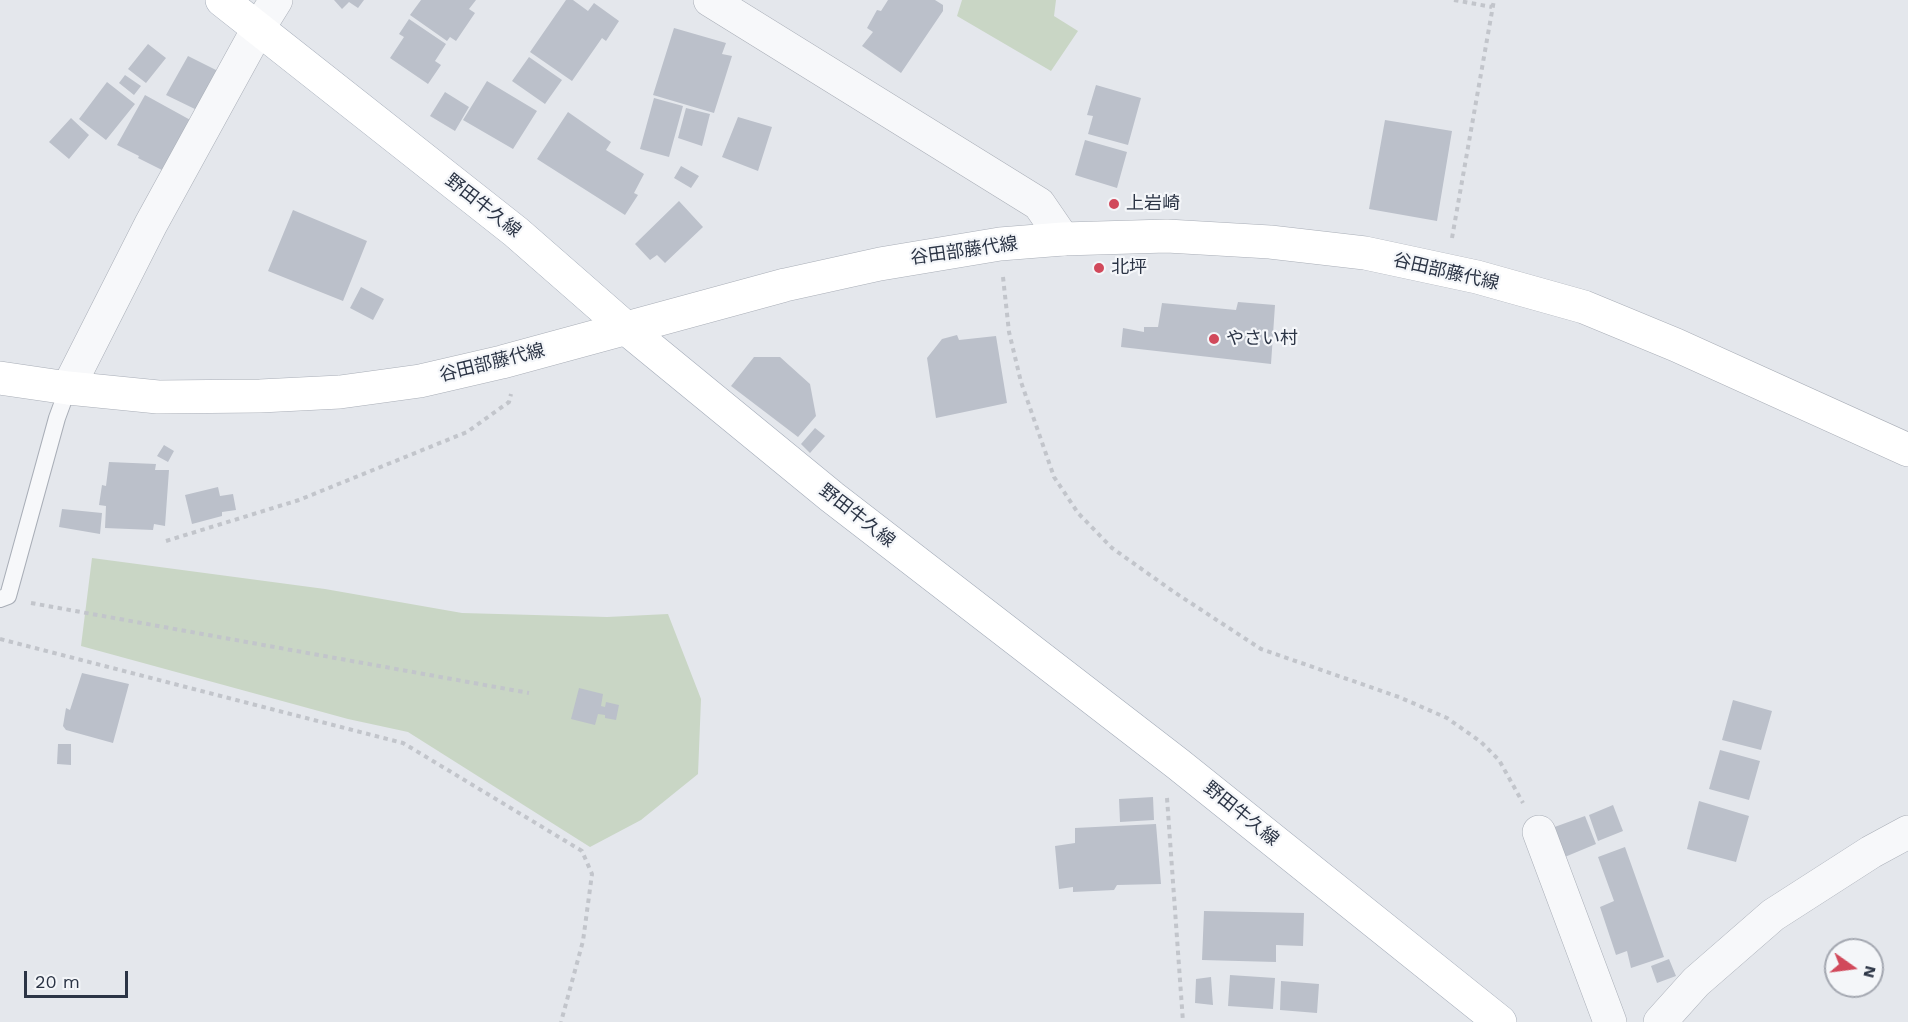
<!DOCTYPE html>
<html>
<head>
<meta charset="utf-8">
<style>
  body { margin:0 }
  #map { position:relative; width:1908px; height:1022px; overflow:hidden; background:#e4e7ec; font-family:"Work Sans",sans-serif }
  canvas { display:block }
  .north { position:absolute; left:1824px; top:938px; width:60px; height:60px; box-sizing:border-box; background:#f4f6f9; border:2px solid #a4a8b1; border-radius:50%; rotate:104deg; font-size:16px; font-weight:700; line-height:24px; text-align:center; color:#2b3445 }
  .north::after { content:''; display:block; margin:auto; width:21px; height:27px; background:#d1495b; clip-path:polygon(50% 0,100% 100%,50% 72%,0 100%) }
  .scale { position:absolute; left:24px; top:971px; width:104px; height:27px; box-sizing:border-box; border:3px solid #2b3445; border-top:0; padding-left:8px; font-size:18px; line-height:21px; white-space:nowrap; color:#2b3445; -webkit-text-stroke:4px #f4f6f9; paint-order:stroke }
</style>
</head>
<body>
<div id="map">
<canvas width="1908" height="1022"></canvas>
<div class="north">N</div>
<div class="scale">20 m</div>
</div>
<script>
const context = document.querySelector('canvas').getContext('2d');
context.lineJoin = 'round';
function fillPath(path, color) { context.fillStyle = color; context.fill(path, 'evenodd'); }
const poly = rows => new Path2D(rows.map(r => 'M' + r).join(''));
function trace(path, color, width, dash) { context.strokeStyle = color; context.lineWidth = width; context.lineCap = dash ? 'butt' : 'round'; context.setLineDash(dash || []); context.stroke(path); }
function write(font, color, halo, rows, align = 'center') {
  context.font = font + ' "Work Sans","Noto Sans JP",sans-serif'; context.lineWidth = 4.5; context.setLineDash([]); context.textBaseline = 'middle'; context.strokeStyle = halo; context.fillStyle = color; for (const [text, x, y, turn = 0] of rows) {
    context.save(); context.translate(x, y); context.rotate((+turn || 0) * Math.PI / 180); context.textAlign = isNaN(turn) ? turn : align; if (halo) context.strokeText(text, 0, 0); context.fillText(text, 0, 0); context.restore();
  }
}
const green = poly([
  [962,0,1056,0,1054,16,1078,31,1051,71,957,16],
  [92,558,325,589,462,613,607,617,668,614,701,699,698,774,641,820,590,847,408,732,348,719,81,646]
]);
const building = poly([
  [334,0,364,0,358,8,349,2,342,9],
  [421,0,476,0,469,9,475,13,456,41,450,37,447,41,410,15],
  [566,0,573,0,588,11,594,3,619,21,606,41,602,38,572,81,530,52],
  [888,0,935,0,943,5,943,11,901,73,862,46,873,32,867,28,877,10,881,11],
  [409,19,446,44,435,61,441,65,428,84,390,58,404,37,399,34],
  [674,28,726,43,722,54,732,56,714,113,653,95],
  [148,44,166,58,146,83,128,69],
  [188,56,220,72,199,111,166,95],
  [529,57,562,80,545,104,512,81],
  [125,75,141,86,134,95,119,83],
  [487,81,537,111,513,149,463,120],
  [107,82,135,104,106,140,79,119],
  [1096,85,1141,98,1128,145,1088,134,1093,116,1087,115],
  [445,92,469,107,455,131,430,116],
  [145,95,194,122,166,172,138,158,139,156,117,145],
  [654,98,683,106,669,157,640,149],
  [686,108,710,114,702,146,678,138],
  [568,112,611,142,606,150,644,174,634,193,638,195,625,215,537,159],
  [738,117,772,127,758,171,722,157],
  [71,118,89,135,69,159,49,142],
  [1385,120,1452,131,1437,221,1369,209],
  [1085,140,1127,152,1117,188,1075,175],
  [681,166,699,176,691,188,674,178],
  [679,201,703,227,665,263,657,255,650,260,635,244],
  [293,210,367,241,343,301,268,271],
  [361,287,384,299,373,320,350,308],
  [1238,302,1275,305,1271,364,1121,347,1123,328,1144,332,1144,327,1158,327,1162,303,1236,310],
  [957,335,959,340,996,336,1007,403,936,418,927,358,942,339],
  [754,357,780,357,810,384,816,416,798,437,731,386],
  [815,428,825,436,810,453,801,444],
  [164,445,174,451,168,462,157,456],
  [109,462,156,464,155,470,169,470,165,526,154,524,153,530,105,528,106,506,99,505,102,485,106,486],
  [218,487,220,496,233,494,236,510,222,512,222,516,192,524,185,495],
  [62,509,102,513,100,534,59,527],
  [82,673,129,684,113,743,66,730,63,726,66,708,70,710],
  [579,688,603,694,601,706,605,707,606,702,619,705,616,720,605,718,605,715,598,714,595,725,571,719],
  [1733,700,1772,711,1761,750,1722,740],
  [58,744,71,744,71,765,57,764],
  [1720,750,1760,761,1749,800,1709,789],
  [1153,797,1154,820,1120,822,1119,799],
  [1699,801,1749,816,1736,862,1687,849],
  [1613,805,1623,831,1598,841,1589,815],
  [1585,816,1596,844,1560,859,1549,829],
  [1156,824,1161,884,1117,885,1114,890,1073,892,1073,887,1059,889,1055,846,1075,843,1075,828],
  [1625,847,1664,957,1631,968,1627,951,1616,955,1600,907,1614,901,1598,857],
  [1204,911,1304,913,1303,946,1276,945,1276,962,1202,960],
  [1669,959,1676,976,1657,983,1651,966],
  [1230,975,1275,978,1273,1009,1228,1006],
  [1211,977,1213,1005,1195,1003,1196,979],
  [1281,981,1319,984,1317,1013,1280,1010]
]);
const path = poly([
  [1454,0,1492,7],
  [1452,238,1494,0],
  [1003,277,1009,332,1021,382,1054,477,1078,513,1112,548,1174,592,1261,649,1399,697,1447,718,1481,742,1499,760,1523,803],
  [166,541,299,500,467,432,509,402,511,394],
  [31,603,529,693],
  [0,639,403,743,582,851,592,874,583,941,561,1022],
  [1167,798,1183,1022]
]);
const lane = poly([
  [0,599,8,596,57,418,68,388]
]);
const street = poly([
  [710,0,1039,204,1063,239],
  [68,388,151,224,258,29,276,0],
  [1539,832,1610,1022],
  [1660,1022,1696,982,1773,915,1871,852,1908,832]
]);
const secondary = poly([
  [0,378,68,388,158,397,260,396,340,392,420,381,502,362,785,285,880,264,1000,244,1063,239,1167,236,1270,242,1365,253,1477,277,1584,307,1676,345,1908,450]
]);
const primary = poly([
  [222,0,516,232,627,329,832,497,1178,764,1500,1022]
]);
const markers = [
  [1114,204,6,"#d1495b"],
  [1099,268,6,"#d1495b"],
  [1214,339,6,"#d1495b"]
];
const poiNames = [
  ["上岩崎",1126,204],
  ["北坪",1111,268],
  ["やさい村",1226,339]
];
const streetNames = [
  ["野田牛久線",483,206,38],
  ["谷田部藤代線",964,251,-8],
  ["谷田部藤代線",1446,272,13],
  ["谷田部藤代線",492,363,-14],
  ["野田牛久線",857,516,38],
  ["野田牛久線",1241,814,39]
];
fillPath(green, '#c9d6c5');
fillPath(building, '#bbc0ca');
trace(lane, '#a9aeb7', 18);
trace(street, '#a9aeb7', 34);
trace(secondary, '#a9aeb7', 34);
trace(primary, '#a3abb8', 34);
trace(path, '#c2c5cb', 4, [4.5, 4.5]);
trace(lane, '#f7f8fa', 16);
trace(street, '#f7f8fa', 33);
trace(secondary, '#fff', 33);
trace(primary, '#fff', 33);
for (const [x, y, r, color] of markers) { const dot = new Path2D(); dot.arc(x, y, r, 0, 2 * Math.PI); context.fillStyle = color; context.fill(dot); trace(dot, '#f4f6f9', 2); }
write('18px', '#2b3445', '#f4f6f9', poiNames, 'left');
write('18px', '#2b3445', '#f4f6f9', streetNames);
</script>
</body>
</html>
